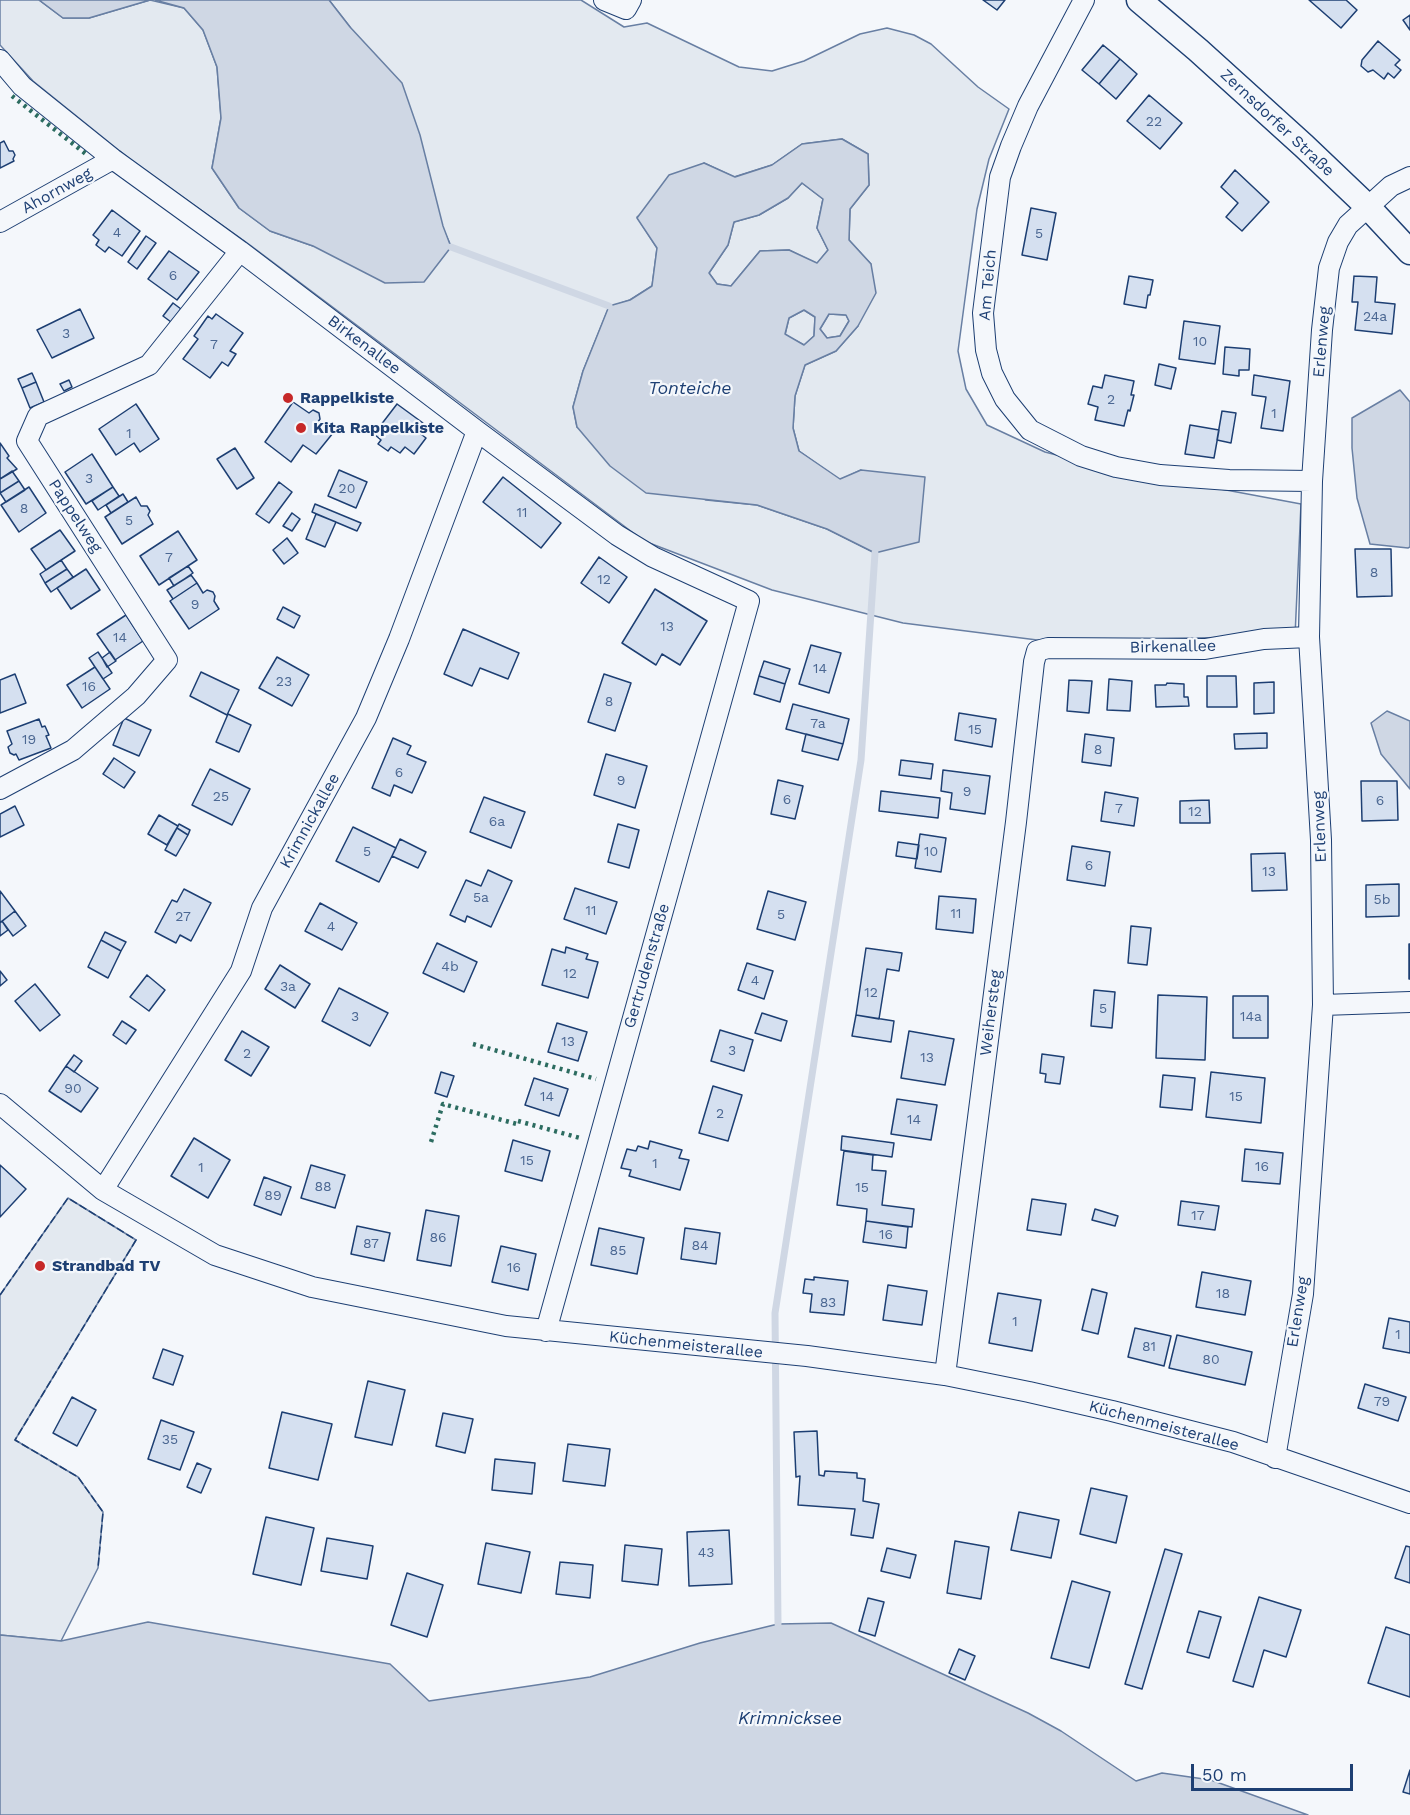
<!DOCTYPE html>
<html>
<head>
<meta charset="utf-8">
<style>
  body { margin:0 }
  #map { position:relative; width:1410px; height:1815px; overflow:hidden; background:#f4f7fb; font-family:"Work Sans",sans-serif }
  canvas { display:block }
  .scale { position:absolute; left:1191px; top:1764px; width:162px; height:27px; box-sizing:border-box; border:3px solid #1d3f73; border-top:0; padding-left:8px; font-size:18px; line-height:21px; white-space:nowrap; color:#1d3f73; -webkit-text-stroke:4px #f4f7fb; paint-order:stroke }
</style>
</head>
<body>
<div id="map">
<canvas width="1410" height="1815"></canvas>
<div class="scale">50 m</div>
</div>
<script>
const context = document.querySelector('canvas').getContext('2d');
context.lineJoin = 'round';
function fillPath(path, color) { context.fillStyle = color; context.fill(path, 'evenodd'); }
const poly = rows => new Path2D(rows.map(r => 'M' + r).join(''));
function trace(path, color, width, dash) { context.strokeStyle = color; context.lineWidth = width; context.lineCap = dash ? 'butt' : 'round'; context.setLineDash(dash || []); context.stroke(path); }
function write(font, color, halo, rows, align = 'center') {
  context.font = font + ' "Work Sans",sans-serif'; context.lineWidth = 4.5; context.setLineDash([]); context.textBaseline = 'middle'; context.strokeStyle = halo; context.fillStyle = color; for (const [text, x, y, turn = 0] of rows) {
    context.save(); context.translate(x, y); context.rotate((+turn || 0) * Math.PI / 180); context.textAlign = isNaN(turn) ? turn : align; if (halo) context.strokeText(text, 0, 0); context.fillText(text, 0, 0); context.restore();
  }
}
const green = poly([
  [0,0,39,0,63,18,89,18,150,0,184,8,203,30,217,67,221,118,212,168,239,208,270,231,313,246,451,246,350,27,329,0,581,0,624,27,647,23,739,67,772,71,804,61,860,34,887,28,914,35,931,44,978,87,1009,109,989,159,977,209,958,351,966,389,987,425,1045,452,1103,467,1301,504,1295,636,1045,641,903,623,772,590,644,541,250,245,131,160,33,81,0,45,0,0],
  [842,139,868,154,869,185,850,209,849,240,871,264,858,326,836,351,805,365,795,396,793,428,799,451,840,480,861,470,875,553,827,529,757,505,706,500,577,427,573,407,583,371,609,307,630,300,652,286,657,248,637,217,704,163,734,177,772,165,802,144,842,139],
  [802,183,823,199,817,228,828,250,817,264,789,250,760,251,731,286,717,284,709,273,728,245,734,222,759,215,788,198,802,183],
  [804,310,815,317,814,336,804,345,785,335,789,318,804,310],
  [829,314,846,315,849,321,840,336,827,338,820,329,829,314],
  [68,1198,136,1240,15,1440,78,1477,103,1512,98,1568,61,1641,0,1635,0,1295,68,1198]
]);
const water = poly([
  [39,0,150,0,89,18,63,18,39,0],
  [155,0,329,0,350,27,402,83,420,135,443,226,451,247,424,282,385,283,313,246,270,231,239,208,212,168,221,118,217,67,203,30,184,8,155,0],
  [842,139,868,154,869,185,850,209,849,240,871,264,876,293,858,326,836,351,805,365,795,396,793,428,799,451,840,479,861,470,925,477,919,542,875,553,827,529,757,505,646,493,610,466,577,427,573,407,583,371,609,306,630,300,652,286,657,248,637,218,669,175,704,163,735,177,772,165,802,144,842,139],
  [802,183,823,199,817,228,828,250,817,263,789,250,760,251,731,286,717,284,709,273,728,245,734,222,759,215,788,198,802,183],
  [804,310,815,317,814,336,804,345,785,334,789,318,804,310],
  [829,314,846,315,849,321,840,336,827,338,820,329,829,314],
  [1400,390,1410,402,1410,547,1408,548,1370,544,1357,498,1352,448,1352,418,1400,390],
  [1387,711,1410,721,1410,789,1381,754,1371,723,1387,711],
  [148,1622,390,1664,429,1701,590,1677,700,1643,778,1624,831,1623,1028,1713,1061,1731,1136,1781,1162,1773,1211,1780,1308,1815,0,1815,0,1635,61,1641,148,1622]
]);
const stream = poly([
  [451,247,609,306],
  [778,1624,775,1313,861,760,875,553]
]);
const building = poly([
  [983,0,1005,0,997,10,983,0],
  [1309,0,1346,0,1357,10,1341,28,1309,0],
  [1410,15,1410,30,1403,20,1410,15],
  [1378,41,1400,60,1395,65,1401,70,1394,78,1388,73,1384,79,1373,70,1368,72,1361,66,1362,60,1378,41],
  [1103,45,1120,59,1099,84,1082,70,1103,45],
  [1120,59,1137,74,1116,99,1099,84,1120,59],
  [1149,95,1182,123,1160,149,1127,121,1149,95],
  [4,141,9,151,13,151,15,155,13,159,14,161,0,168,0,143,4,141],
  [1235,170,1269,202,1242,231,1226,217,1238,203,1221,187,1235,170],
  [1031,208,1056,213,1047,260,1022,255,1031,208],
  [112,210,140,231,122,256,109,247,105,252,96,245,99,240,93,235,112,210],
  [146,236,156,243,137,269,128,262,146,236],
  [169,251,199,272,177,300,148,279,169,251],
  [1129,276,1153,280,1150,295,1148,295,1146,308,1124,304,1129,276],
  [1354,276,1377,277,1375,302,1395,304,1392,334,1355,330,1358,302,1352,302,1354,276],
  [173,303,181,309,171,322,163,316,173,303],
  [80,309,94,338,52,358,37,330,80,309],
  [216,314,243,333,230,351,236,354,228,366,222,362,210,378,183,359,198,339,194,336,208,316,212,319,216,314],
  [1184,321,1220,326,1215,364,1179,359,1184,321],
  [1225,347,1250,349,1249,370,1239,370,1239,376,1223,374,1225,347],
  [1159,364,1176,368,1171,389,1155,385,1159,364],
  [32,373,36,382,22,388,18,379,32,373],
  [1105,375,1134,381,1131,395,1134,395,1130,411,1128,410,1124,426,1095,420,1098,407,1088,404,1093,386,1102,388,1105,375],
  [1254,375,1290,381,1283,431,1261,428,1266,397,1252,395,1254,375],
  [69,380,72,387,64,391,60,384,69,380],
  [36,382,44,402,30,408,22,388,36,382],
  [293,402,309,413,313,410,319,413,320,419,318,422,333,433,316,454,303,445,291,462,265,442,293,402],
  [136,404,159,439,140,452,134,443,116,455,99,429,136,404],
  [397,404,423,423,417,431,426,438,414,454,405,447,400,453,391,447,388,451,378,444,381,440,374,434,397,404],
  [1222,411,1236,413,1231,443,1217,440,1222,411],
  [1190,425,1219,430,1214,458,1185,454,1190,425],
  [0,443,9,456,7,458,17,469,0,479,0,443],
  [235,448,254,478,237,489,217,459,235,448],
  [92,454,113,487,86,504,65,472,92,454],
  [339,470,367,482,356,508,328,496,339,470],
  [12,471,19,481,0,493,0,479,12,471],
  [503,477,561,523,541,548,483,502,503,477],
  [19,481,25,490,6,502,0,493,19,481],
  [279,482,292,492,269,523,256,514,279,482],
  [29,487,46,513,19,532,1,505,29,487],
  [113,487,119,496,98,510,92,501,113,487],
  [123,494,128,502,111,513,106,505,123,494],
  [136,497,141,506,147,506,150,511,148,515,153,524,122,544,105,517,136,497],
  [315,504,361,523,357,531,312,512,315,504],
  [292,513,300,519,292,531,283,526,292,513],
  [316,514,336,522,325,547,306,539,316,514],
  [60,530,75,551,46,570,31,549,60,530],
  [178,531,197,560,159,585,140,556,178,531],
  [287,538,298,553,284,564,273,550,287,538],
  [1355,549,1391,549,1392,596,1357,597,1355,549],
  [599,557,627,577,609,603,581,583,599,557],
  [61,560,67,569,45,583,40,574,61,560],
  [188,566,193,573,174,586,169,578,188,566],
  [67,569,73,577,51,592,45,583,67,569],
  [86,569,100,590,71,609,57,588,86,569],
  [191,575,197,583,173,599,167,590,191,575],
  [197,583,203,593,207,590,213,592,215,596,214,601,219,609,189,629,170,601,197,583],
  [655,589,707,621,680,665,662,654,656,665,622,643,655,589],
  [283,607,300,616,294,628,277,619,283,607],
  [126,615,143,641,115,660,97,634,126,615],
  [463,629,519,653,508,679,480,668,472,686,444,674,463,629],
  [811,645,841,653,829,693,799,684,811,645],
  [98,652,112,673,103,679,89,658,98,652],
  [110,652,116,661,107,667,102,658,110,652],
  [277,657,309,675,292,706,259,688,277,657],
  [764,661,790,669,785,684,759,676,764,661],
  [95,667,110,689,82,708,67,685,95,667],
  [201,672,239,690,227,715,190,696,201,672],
  [15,674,26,703,0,713,0,680,15,674],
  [604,674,631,683,615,731,588,722,604,674],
  [759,676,785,684,780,702,754,694,759,676],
  [1207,676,1236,676,1237,707,1207,707,1207,676],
  [1109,679,1132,681,1130,711,1107,710,1109,679],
  [1069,680,1092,681,1089,713,1067,711,1069,680],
  [1274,682,1274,713,1254,714,1254,683,1274,682],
  [1167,683,1184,684,1184,697,1188,697,1189,706,1156,707,1155,685,1166,685,1167,683],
  [793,704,849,719,843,744,786,729,793,704],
  [959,713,996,719,992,747,955,740,959,713],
  [228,714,251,725,239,752,216,742,228,714],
  [124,718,151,730,139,756,113,745,124,718],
  [39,719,42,727,45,726,49,735,46,736,51,748,19,760,16,754,14,755,10,753,8,747,12,744,7,731,39,719],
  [1267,733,1267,748,1235,749,1234,734,1267,733],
  [806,734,843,744,838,760,802,751,806,734],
  [1085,734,1114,738,1111,766,1082,762,1085,734],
  [393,738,411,746,407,754,426,762,412,793,394,785,390,796,372,788,393,738],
  [606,754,647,766,635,808,594,795,606,754],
  [114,758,135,772,124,788,103,774,114,758],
  [901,760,933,764,931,779,899,775,901,760],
  [210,769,250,789,232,825,192,805,210,769],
  [943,770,990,776,985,814,950,809,952,793,941,791,943,770],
  [778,780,803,786,795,819,771,814,778,780],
  [1361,781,1397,781,1398,820,1362,821,1361,781],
  [881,791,940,798,938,818,879,811,881,791],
  [1105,792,1138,798,1134,826,1101,821,1105,792],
  [484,797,525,812,511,848,470,832,484,797],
  [1209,800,1210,823,1180,823,1180,801,1209,800],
  [15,806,24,825,0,837,0,814,15,806],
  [159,815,178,826,167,845,148,834,159,815],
  [179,824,190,830,188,835,177,828,179,824],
  [618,824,639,830,629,868,608,862,618,824],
  [353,827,396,848,379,882,336,861,353,827],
  [177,828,188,835,176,856,165,850,177,828],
  [920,834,946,838,941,872,915,868,920,834],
  [400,839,426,852,418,868,392,856,400,839],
  [898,842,919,845,917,859,896,856,898,842],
  [1072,846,1110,852,1105,886,1067,880,1072,846],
  [1285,853,1287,890,1252,891,1251,854,1285,853],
  [488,870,512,881,491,927,467,916,465,922,450,915,466,880,481,886,488,870],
  [1399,884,1399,916,1366,917,1366,885,1399,884],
  [575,888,617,902,606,934,564,919,575,888],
  [184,889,211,903,191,941,180,935,176,943,155,932,172,900,177,902,184,889],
  [0,891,15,911,0,923,0,891],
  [768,891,806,902,795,940,757,929,768,891],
  [939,896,976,899,973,933,936,929,939,896],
  [320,903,357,923,342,950,305,931,320,903],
  [15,911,26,926,13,936,2,921,15,911],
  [2,921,8,930,0,936,0,923,2,921],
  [1131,926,1151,928,1147,965,1128,963,1131,926],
  [105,932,126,942,121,951,101,940,105,932],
  [101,940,121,951,108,978,88,967,101,940],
  [437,943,477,962,464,992,423,973,437,943],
  [1409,944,1410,944,1410,979,1409,979,1409,944],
  [566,947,588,954,586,959,598,962,588,998,542,985,552,949,565,953,566,947],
  [866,948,902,953,899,971,887,969,879,1019,856,1015,866,948],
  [747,963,773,971,764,999,738,990,747,963],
  [280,965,310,984,295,1008,265,989,280,965],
  [0,971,7,980,0,986,0,971],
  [147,975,165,990,149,1011,130,997,147,975],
  [35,984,60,1015,40,1031,15,1001,35,984],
  [339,988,388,1013,370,1046,322,1021,339,988],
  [1094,990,1115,992,1112,1028,1091,1026,1094,990],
  [1158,995,1207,997,1205,1060,1156,1058,1158,995],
  [1233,996,1268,996,1268,1038,1233,1038,1233,996],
  [762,1013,787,1021,781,1041,755,1033,762,1013],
  [856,1015,894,1021,891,1042,852,1036,856,1015],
  [122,1021,136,1030,126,1044,113,1035,122,1021],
  [557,1023,587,1032,578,1061,548,1052,557,1023],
  [720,1030,753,1040,744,1071,711,1061,720,1030],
  [242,1031,269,1047,251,1076,225,1060,242,1031],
  [909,1031,954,1039,945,1085,901,1078,909,1031],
  [1042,1054,1064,1057,1060,1084,1045,1082,1046,1074,1040,1073,1042,1054],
  [74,1055,82,1061,74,1072,66,1066,74,1055],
  [66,1066,98,1088,81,1112,49,1091,66,1066],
  [441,1072,454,1076,447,1097,435,1093,441,1072],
  [1211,1072,1265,1078,1261,1123,1206,1117,1211,1072],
  [1163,1075,1195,1078,1192,1110,1160,1107,1163,1075],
  [534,1078,568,1089,559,1116,525,1105,534,1078],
  [713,1086,742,1095,728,1141,699,1133,713,1086],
  [897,1099,937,1105,931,1140,891,1134,897,1099],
  [842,1136,894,1143,892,1157,841,1150,842,1136],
  [194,1138,230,1160,208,1198,171,1176,194,1138],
  [513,1140,550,1151,542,1181,505,1171,513,1140],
  [650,1141,682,1150,679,1158,689,1160,680,1190,629,1176,631,1170,621,1168,627,1149,636,1151,638,1146,648,1149,650,1141],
  [1245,1149,1283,1153,1280,1184,1242,1181,1245,1149],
  [844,1151,873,1155,872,1170,886,1171,882,1205,914,1209,912,1227,866,1221,867,1209,837,1205,844,1151],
  [0,1165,26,1189,0,1217,0,1165],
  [311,1165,345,1175,335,1208,301,1198,311,1165],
  [264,1177,291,1187,281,1215,254,1205,264,1177],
  [1032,1199,1066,1204,1061,1235,1027,1230,1032,1199],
  [1181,1201,1219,1206,1215,1230,1178,1225,1181,1201],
  [1095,1209,1118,1216,1115,1226,1092,1220,1095,1209],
  [426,1210,459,1216,451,1266,417,1260,426,1210],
  [866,1221,908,1227,906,1248,863,1242,866,1221],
  [357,1226,390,1233,384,1261,351,1254,357,1226],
  [599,1228,644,1238,637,1274,591,1265,599,1228],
  [685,1228,720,1233,716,1264,681,1259,685,1228],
  [501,1246,536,1254,528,1290,492,1282,501,1246],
  [1202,1272,1251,1281,1245,1315,1196,1307,1202,1272],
  [814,1277,848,1281,844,1315,810,1312,812,1294,803,1293,805,1279,814,1280,814,1277],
  [888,1285,927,1291,922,1325,883,1320,888,1285],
  [1092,1289,1107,1293,1098,1334,1082,1330,1092,1289],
  [998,1293,1041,1300,1032,1351,989,1343,998,1293],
  [1389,1318,1410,1322,1410,1353,1383,1348,1389,1318],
  [1135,1328,1171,1336,1164,1366,1128,1357,1135,1328],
  [1177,1335,1252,1352,1245,1385,1169,1368,1177,1335],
  [163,1349,183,1356,173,1385,153,1378,163,1349],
  [368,1381,405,1390,392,1445,355,1437,368,1381],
  [1365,1384,1406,1397,1398,1421,1358,1408,1365,1384],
  [72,1397,96,1410,77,1446,53,1433,72,1397],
  [282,1412,332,1424,318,1480,269,1468,282,1412],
  [443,1413,473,1419,465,1453,436,1446,443,1413],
  [161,1420,194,1432,180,1470,148,1459,161,1420],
  [817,1431,819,1475,824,1476,825,1471,857,1473,857,1478,865,1479,863,1501,879,1504,873,1538,851,1535,855,1509,798,1505,800,1476,796,1477,794,1432,817,1431],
  [568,1444,610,1449,605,1486,563,1481,568,1444],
  [495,1459,535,1463,532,1494,492,1490,495,1459],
  [197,1463,211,1469,201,1493,187,1487,197,1463],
  [1091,1488,1127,1496,1116,1543,1080,1534,1091,1488],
  [1019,1512,1059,1520,1051,1558,1011,1550,1019,1512],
  [266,1517,314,1528,301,1585,253,1574,266,1517],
  [729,1530,732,1584,689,1586,687,1532,729,1530],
  [327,1538,373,1546,367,1579,321,1571,327,1538],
  [955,1541,989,1547,981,1599,947,1593,955,1541],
  [486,1543,530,1552,521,1593,478,1584,486,1543],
  [625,1545,662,1549,658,1585,622,1581,625,1545],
  [1406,1546,1410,1547,1410,1583,1395,1578,1406,1546],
  [887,1548,916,1555,910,1578,881,1571,887,1548],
  [1165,1549,1182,1554,1142,1689,1125,1684,1165,1549],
  [560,1562,593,1565,590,1598,556,1594,560,1562],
  [407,1573,443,1585,427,1637,391,1625,407,1573],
  [1072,1581,1110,1592,1089,1668,1051,1658,1072,1581],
  [1259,1597,1301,1610,1286,1657,1264,1650,1253,1687,1233,1681,1259,1597],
  [868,1598,884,1602,875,1636,859,1631,868,1598],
  [1199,1611,1221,1617,1209,1658,1187,1652,1199,1611],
  [1386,1627,1410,1635,1410,1697,1368,1683,1386,1627],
  [959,1649,975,1656,965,1680,949,1673,959,1649],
  [1410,1770,1410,1794,1403,1792,1410,1770]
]);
const minor = poly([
  [604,0,626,9,631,0],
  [1084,0,1028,106,1011,146,1000,177,983,313,986,350,992,373,1005,399,1030,430,1081,456,1116,467,1160,475,1229,480,1312,481],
  [0,60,22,86,113,159,240,251,477,431,617,535,653,557,749,601,546,1331],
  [0,222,113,159],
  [0,789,73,750,136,696,167,660,27,441,38,416,149,365,240,251],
  [1323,1005,1410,1002],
  [0,1104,103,1190,215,1255,312,1287,506,1326,807,1356,945,1375,1029,1392,1112,1411,1233,1442,1410,1503],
  [103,1190,241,971,262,908,366,718,399,639,477,431],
  [945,1375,1016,822,1034,662,1037,651,1048,648,1205,649,1264,639,1309,637],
  [1275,1458,1303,1294,1323,1005,1321,840,1309,637,1312,481,1322,330,1329,268,1338,242,1348,225,1391,186,1410,177]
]);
const tertiary = poly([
  [1139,0,1198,50,1304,146,1367,206,1410,252]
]);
const hedge = poly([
  [12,96,86,154],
  [473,1044,596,1079],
  [518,1121,580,1138],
  [431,1142,443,1104,517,1124]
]);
const fence = poly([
  [0,1295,68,1198,136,1240,15,1440,78,1477,103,1512,98,1568]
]);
const markers = [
  [288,398,6,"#c62828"],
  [301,428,6,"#c62828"],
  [40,1266,6,"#c62828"]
];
const numberNames = [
  ["22",1154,122],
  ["4",117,233],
  ["5",1039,234],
  ["6",173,276],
  ["24a",1375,317],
  ["3",66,334],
  ["10",1200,342],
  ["7",214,345],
  ["2",1111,400],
  ["1",1274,414],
  ["1",129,434],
  ["3",89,479],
  ["20",347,489],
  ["8",24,509],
  ["11",522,513],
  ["5",129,521],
  ["7",169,558],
  ["8",1374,573],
  ["12",604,580],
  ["9",195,605],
  ["13",667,627],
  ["14",120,638],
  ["14",820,669],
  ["23",284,682],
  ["16",89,687],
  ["8",609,702],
  ["7a",818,724],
  ["15",975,730],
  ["19",29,740],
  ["8",1098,750],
  ["6",399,773],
  ["9",621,781],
  ["9",967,792],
  ["25",221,797],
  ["6",787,800],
  ["6",1380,801],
  ["7",1119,809],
  ["12",1195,812],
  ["6a",497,822],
  ["5",367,852],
  ["10",931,852],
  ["6",1089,866],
  ["13",1269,872],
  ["5a",481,898],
  ["5b",1382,900],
  ["11",591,911],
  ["11",956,914],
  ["5",781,915],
  ["27",183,917],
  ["4",331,927],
  ["4b",450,967],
  ["12",570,974],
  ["4",755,981],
  ["3a",288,987],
  ["12",871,993],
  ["5",1103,1009],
  ["3",355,1017],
  ["14a",1251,1017],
  ["13",568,1042],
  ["3",732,1051],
  ["2",247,1054],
  ["13",927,1058],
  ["90",73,1089],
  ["14",547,1097],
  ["15",1236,1097],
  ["2",720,1114],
  ["14",914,1120],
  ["15",527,1161],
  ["1",655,1164],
  ["16",1262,1167],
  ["1",201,1168],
  ["88",323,1187],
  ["15",862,1188],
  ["89",273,1196],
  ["17",1198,1216],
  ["16",886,1235],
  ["86",438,1238],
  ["87",371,1244],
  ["84",700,1246],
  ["85",618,1251],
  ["16",514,1268],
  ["18",1223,1294],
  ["83",828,1303],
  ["1",1015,1322],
  ["1",1398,1335],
  ["81",1149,1347],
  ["80",1211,1360],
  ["79",1382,1402],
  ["35",170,1440],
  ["43",706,1553]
];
const streetNames = [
  ["Zernsdorfer Straße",1277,123,43],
  ["Ahornweg",57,191,-29],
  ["Am Teich",988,285,-85],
  ["Erlenweg",1322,342,-85],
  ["Birkenallee",364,345,37],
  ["Pappelweg",75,516,57],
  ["Birkenallee",1173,647,-1],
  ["Krimnickallee",310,821,-61],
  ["Erlenweg",1320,827,-92],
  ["Gertrudenstraße",647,966,-74],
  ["Weihersteg",991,1013,-83],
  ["Erlenweg",1298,1312,-81],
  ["Küchenmeisterallee",686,1345,6],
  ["Küchenmeisterallee",1164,1426,15]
];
const poiNames = [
  ["Rappelkiste",300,398],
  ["Kita Rappelkiste",313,428],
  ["Strandbad TV",52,1266]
];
const waterNames = [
  ["Tonteiche",690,389],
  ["Krimnicksee",790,1719]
];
fillPath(green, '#e3e9f0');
trace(green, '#687fa3', 1.5);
fillPath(water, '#cfd7e4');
trace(water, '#687fa3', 1.5);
trace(stream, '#cfd7e4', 7);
fillPath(building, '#d5e0f0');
trace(building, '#1d3f73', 1.5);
trace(minor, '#1d3f73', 22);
trace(tertiary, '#1d3f73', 27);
trace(minor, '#f4f7fb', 20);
trace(tertiary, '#f4f7fb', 24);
trace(hedge, '#2c6c60', 4.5, [3, 4.5]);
trace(fence, '#1d3f73', 1.5, [8, 3]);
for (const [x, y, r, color] of markers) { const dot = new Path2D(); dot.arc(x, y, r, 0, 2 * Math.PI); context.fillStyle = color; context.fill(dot); trace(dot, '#f4f7fb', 2); }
write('14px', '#4b6792', null, numberNames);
write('16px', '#1d3f73', '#f4f7fb', streetNames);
write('bold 16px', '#1d3f73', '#f4f7fb', poiNames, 'left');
write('italic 18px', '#1d3f73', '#f4f7fb', waterNames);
</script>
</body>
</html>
